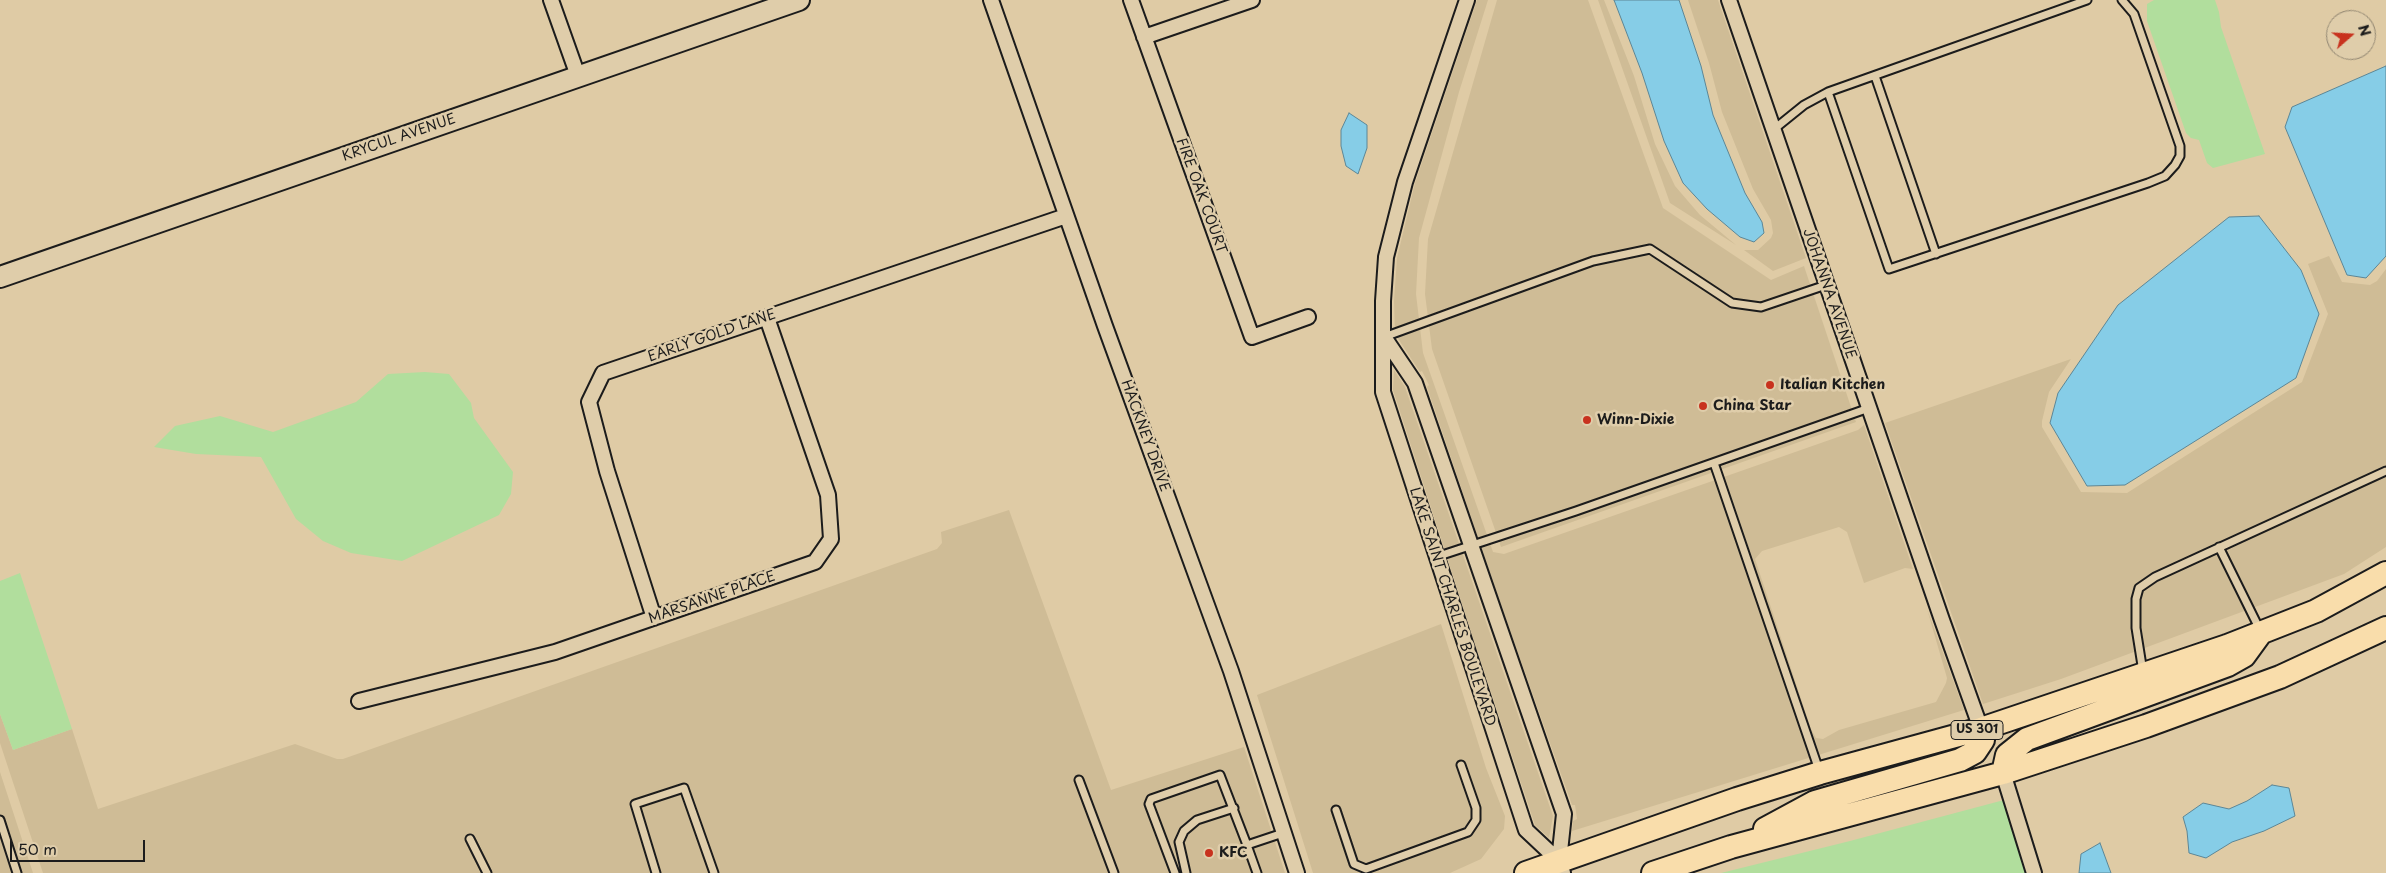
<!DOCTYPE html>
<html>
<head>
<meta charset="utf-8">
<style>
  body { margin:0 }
  #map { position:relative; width:2386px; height:873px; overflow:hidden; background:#dfcba5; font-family:"Playpen Sans",sans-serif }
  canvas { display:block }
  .north { position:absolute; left:2326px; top:10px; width:50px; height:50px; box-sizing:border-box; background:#dfcdaa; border:1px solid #918671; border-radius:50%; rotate:71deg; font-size:14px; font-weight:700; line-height:20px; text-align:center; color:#1c1c1c }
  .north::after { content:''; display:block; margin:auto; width:18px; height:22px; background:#c8321e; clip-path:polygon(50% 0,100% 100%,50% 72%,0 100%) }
  .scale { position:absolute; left:10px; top:840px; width:135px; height:22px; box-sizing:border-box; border:2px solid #1c1c1c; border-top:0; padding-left:6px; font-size:15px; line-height:18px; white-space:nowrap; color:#1c1c1c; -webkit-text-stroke:4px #dfcdaa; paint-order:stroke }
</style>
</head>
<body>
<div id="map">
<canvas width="2386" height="873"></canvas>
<div class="north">N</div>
<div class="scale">50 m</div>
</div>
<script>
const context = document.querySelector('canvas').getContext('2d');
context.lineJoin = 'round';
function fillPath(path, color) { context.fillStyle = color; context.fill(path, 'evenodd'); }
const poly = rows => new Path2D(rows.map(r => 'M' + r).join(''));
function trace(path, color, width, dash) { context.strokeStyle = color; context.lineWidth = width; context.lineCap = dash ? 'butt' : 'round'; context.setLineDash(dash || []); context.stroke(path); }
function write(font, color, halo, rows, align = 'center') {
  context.font = font + ' "Playpen Sans",sans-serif'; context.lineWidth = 5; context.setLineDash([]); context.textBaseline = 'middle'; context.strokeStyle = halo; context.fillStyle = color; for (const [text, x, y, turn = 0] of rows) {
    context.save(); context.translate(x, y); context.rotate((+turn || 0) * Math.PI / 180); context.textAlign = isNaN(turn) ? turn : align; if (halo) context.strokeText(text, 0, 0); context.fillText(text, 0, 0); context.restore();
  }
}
const built = poly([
  [1477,0,1488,0,1459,92,1419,238,1416,294,1423,353,1493,552,1504,554,1858,430,1864,425,1913,569,1905,568,1864,583,1847,532,1839,527,1762,551,1755,559,1811,729,1816,738,1823,739,1839,730,1936,702,1946,683,1947,678,1927,609,1964,710,1572,831,1573,821,1577,819,1575,805,1572,805,1497,594,1427,387,1429,385,1422,371,1420,372,1395,334,1394,301,1397,258,1415,183],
  [1497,0,1588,0,1663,208,1771,280,1804,266,1856,422,1501,547,1432,349,1425,294,1428,239],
  [1598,0,1604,0,1634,76,1655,144,1675,186,1700,215,1736,245,1670,203],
  [1688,0,1718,0,1806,258,1773,271,1744,250,1758,250,1771,238,1773,233,1771,220,1753,189,1722,112,1709,63],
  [2329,256,2342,282,2370,285,2377,281,2386,269,2386,547,2344,574,2061,679,1983,704,1885,423,2071,359,2049,392,2042,421,2042,427,2081,492,2127,493,2302,382,2328,314,2308,264],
  [1394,370,1405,387,1553,816,1549,838,1535,825,1476,647,1393,390],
  [1009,510,1111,790,1244,747,1285,873,43,873,0,743,0,714,13,750,72,729,98,809,295,744,337,759,343,759,937,549,942,543,941,532],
  [1441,624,1486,768,1505,816,1504,829,1481,859,1450,873,1313,873,1257,695],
  [0,772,33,873,0,873]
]);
const green = poly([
  [2154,0,2215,0,2219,12,2221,27,2265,154,2213,168,2207,163,2199,140,2191,138,2186,133,2147,21,2147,4],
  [425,372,449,374,471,403,474,418,513,472,511,494,499,515,402,561,351,553,323,541,296,519,261,457,196,454,154,447,175,426,220,416,273,432,356,402,388,374],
  [20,573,72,729,13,750,0,714,0,581],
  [2004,800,2029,873,1721,873,1850,841]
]);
const water = poly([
  [1614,0,1679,0,1701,66,1713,115,1745,193,1762,222,1764,233,1754,242,1740,237,1707,209,1683,183,1664,141,1642,73,1614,0],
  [2386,66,2386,256,2366,278,2347,275,2285,127,2292,107,2386,66],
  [1349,113,1367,125,1367,148,1358,174,1346,166,1341,146,1341,130,1349,113],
  [2259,216,2301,270,2319,314,2296,378,2125,485,2087,486,2050,423,2058,393,2118,305,2229,217,2259,216],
  [2272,785,2289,788,2295,816,2264,831,2232,842,2206,858,2189,853,2187,831,2183,817,2203,803,2229,809,2247,801,2272,785],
  [2100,843,2111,873,2079,873,2081,854,2100,843]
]);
const lane = poly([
  [1875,76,1936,254],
  [1828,92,1889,269,2148,183,2165,176,2175,165,2180,156,2180,146,2134,14,2122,0],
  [1773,130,1804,105,1828,92,2087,0],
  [1384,337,1593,261,1650,249,1732,303,1761,307,1826,285],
  [1714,463,1819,770],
  [2219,547,2260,630],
  [1436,557,1576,511,1869,408],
  [2143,672,2136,628,2136,599,2139,588,2155,577,2386,471],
  [1079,780,1114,873],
  [1336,810,1354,864,1366,869,1468,832,1476,820,1476,808,1461,765],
  [0,820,17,873],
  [470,839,487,873],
  [1247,845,1257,873],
  [656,873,635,804,684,788,714,873],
  [1175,873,1149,804,1151,799,1220,775,1247,845,1283,833],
  [1186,873,1179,842,1184,831,1197,820,1234,808]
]);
const street = poly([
  [551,0,578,76],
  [991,0,1105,326,1231,671,1297,873],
  [1131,0,1252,337,1308,317],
  [1467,0,1405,182,1386,257,1383,301,1383,392,1526,830,1559,861],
  [1729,0,1942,620,1981,729],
  [1144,37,1252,0],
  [1384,337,1415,383,1564,814,1559,861,1563,873],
  [654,618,607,471,589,402,603,373,1066,216],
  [359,701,555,652,815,562,831,539,828,495,767,318],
  [2003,773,2034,873]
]);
const secondary = poly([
  [0,277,799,0]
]);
const primary = poly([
  [2003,773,2007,755,2027,739,2228,665,2244,656,2260,634],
  [1765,829,1815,802,1960,760,1975,752,1983,740,1981,729],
  [1526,873,1737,799,1820,773,1981,729,2227,646,2316,611,2386,573],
  [1653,873,1731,847,2003,773,2146,726,2280,677,2386,628]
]);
const markers = [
  [1770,385,5,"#c8321e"],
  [1703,406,5,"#c8321e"],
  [1587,420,5,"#c8321e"],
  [1209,853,5,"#c8321e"]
];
const shields = [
  [1977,730,52]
];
const shieldNames = [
  ["US 301",1977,730]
];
const streetNames = [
  ["KRYCUL AVENUE",399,138,-19],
  ["FIRE OAK COURT",1201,196,70],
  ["JOHANNA AVENUE",1829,294,71],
  ["EARLY GOLD LANE",712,336,-19],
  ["HACKNEY DRIVE",1145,436,70],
  ["MARSANNE PLACE",712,598,-19],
  ["LAKE SAINT CHARLES BOULEVARD",1452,607,72]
];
const poiNames = [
  ["Italian Kitchen",1780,385],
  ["China Star",1713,406],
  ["Winn-Dixie",1597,420],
  ["KFC",1219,853]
];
fillPath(built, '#cfbc96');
fillPath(green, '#b1de9d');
fillPath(water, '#86cde7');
trace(water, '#5c8696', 1);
trace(lane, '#1c1c1c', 11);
trace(street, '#1c1c1c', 18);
trace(secondary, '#1c1c1c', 24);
trace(primary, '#1c1c1c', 26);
trace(lane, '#dfcdaa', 7);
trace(street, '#dfcdaa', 14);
trace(secondary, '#dfcdaa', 20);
trace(primary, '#f9ddab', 22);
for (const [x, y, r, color] of markers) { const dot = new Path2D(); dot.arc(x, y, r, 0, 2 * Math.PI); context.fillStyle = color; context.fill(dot); trace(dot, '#dfcdaa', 2); }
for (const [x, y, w] of shields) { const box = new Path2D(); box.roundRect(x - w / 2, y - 9.5, w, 19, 4); context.fillStyle = '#dfcdaa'; context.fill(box); trace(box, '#1c1c1c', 1); }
write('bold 12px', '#1c1c1c', null, shieldNames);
write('14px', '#1c1c1c', '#dfcdaa', streetNames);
write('bold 14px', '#1c1c1c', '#dfcdaa', poiNames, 'left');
</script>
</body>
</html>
